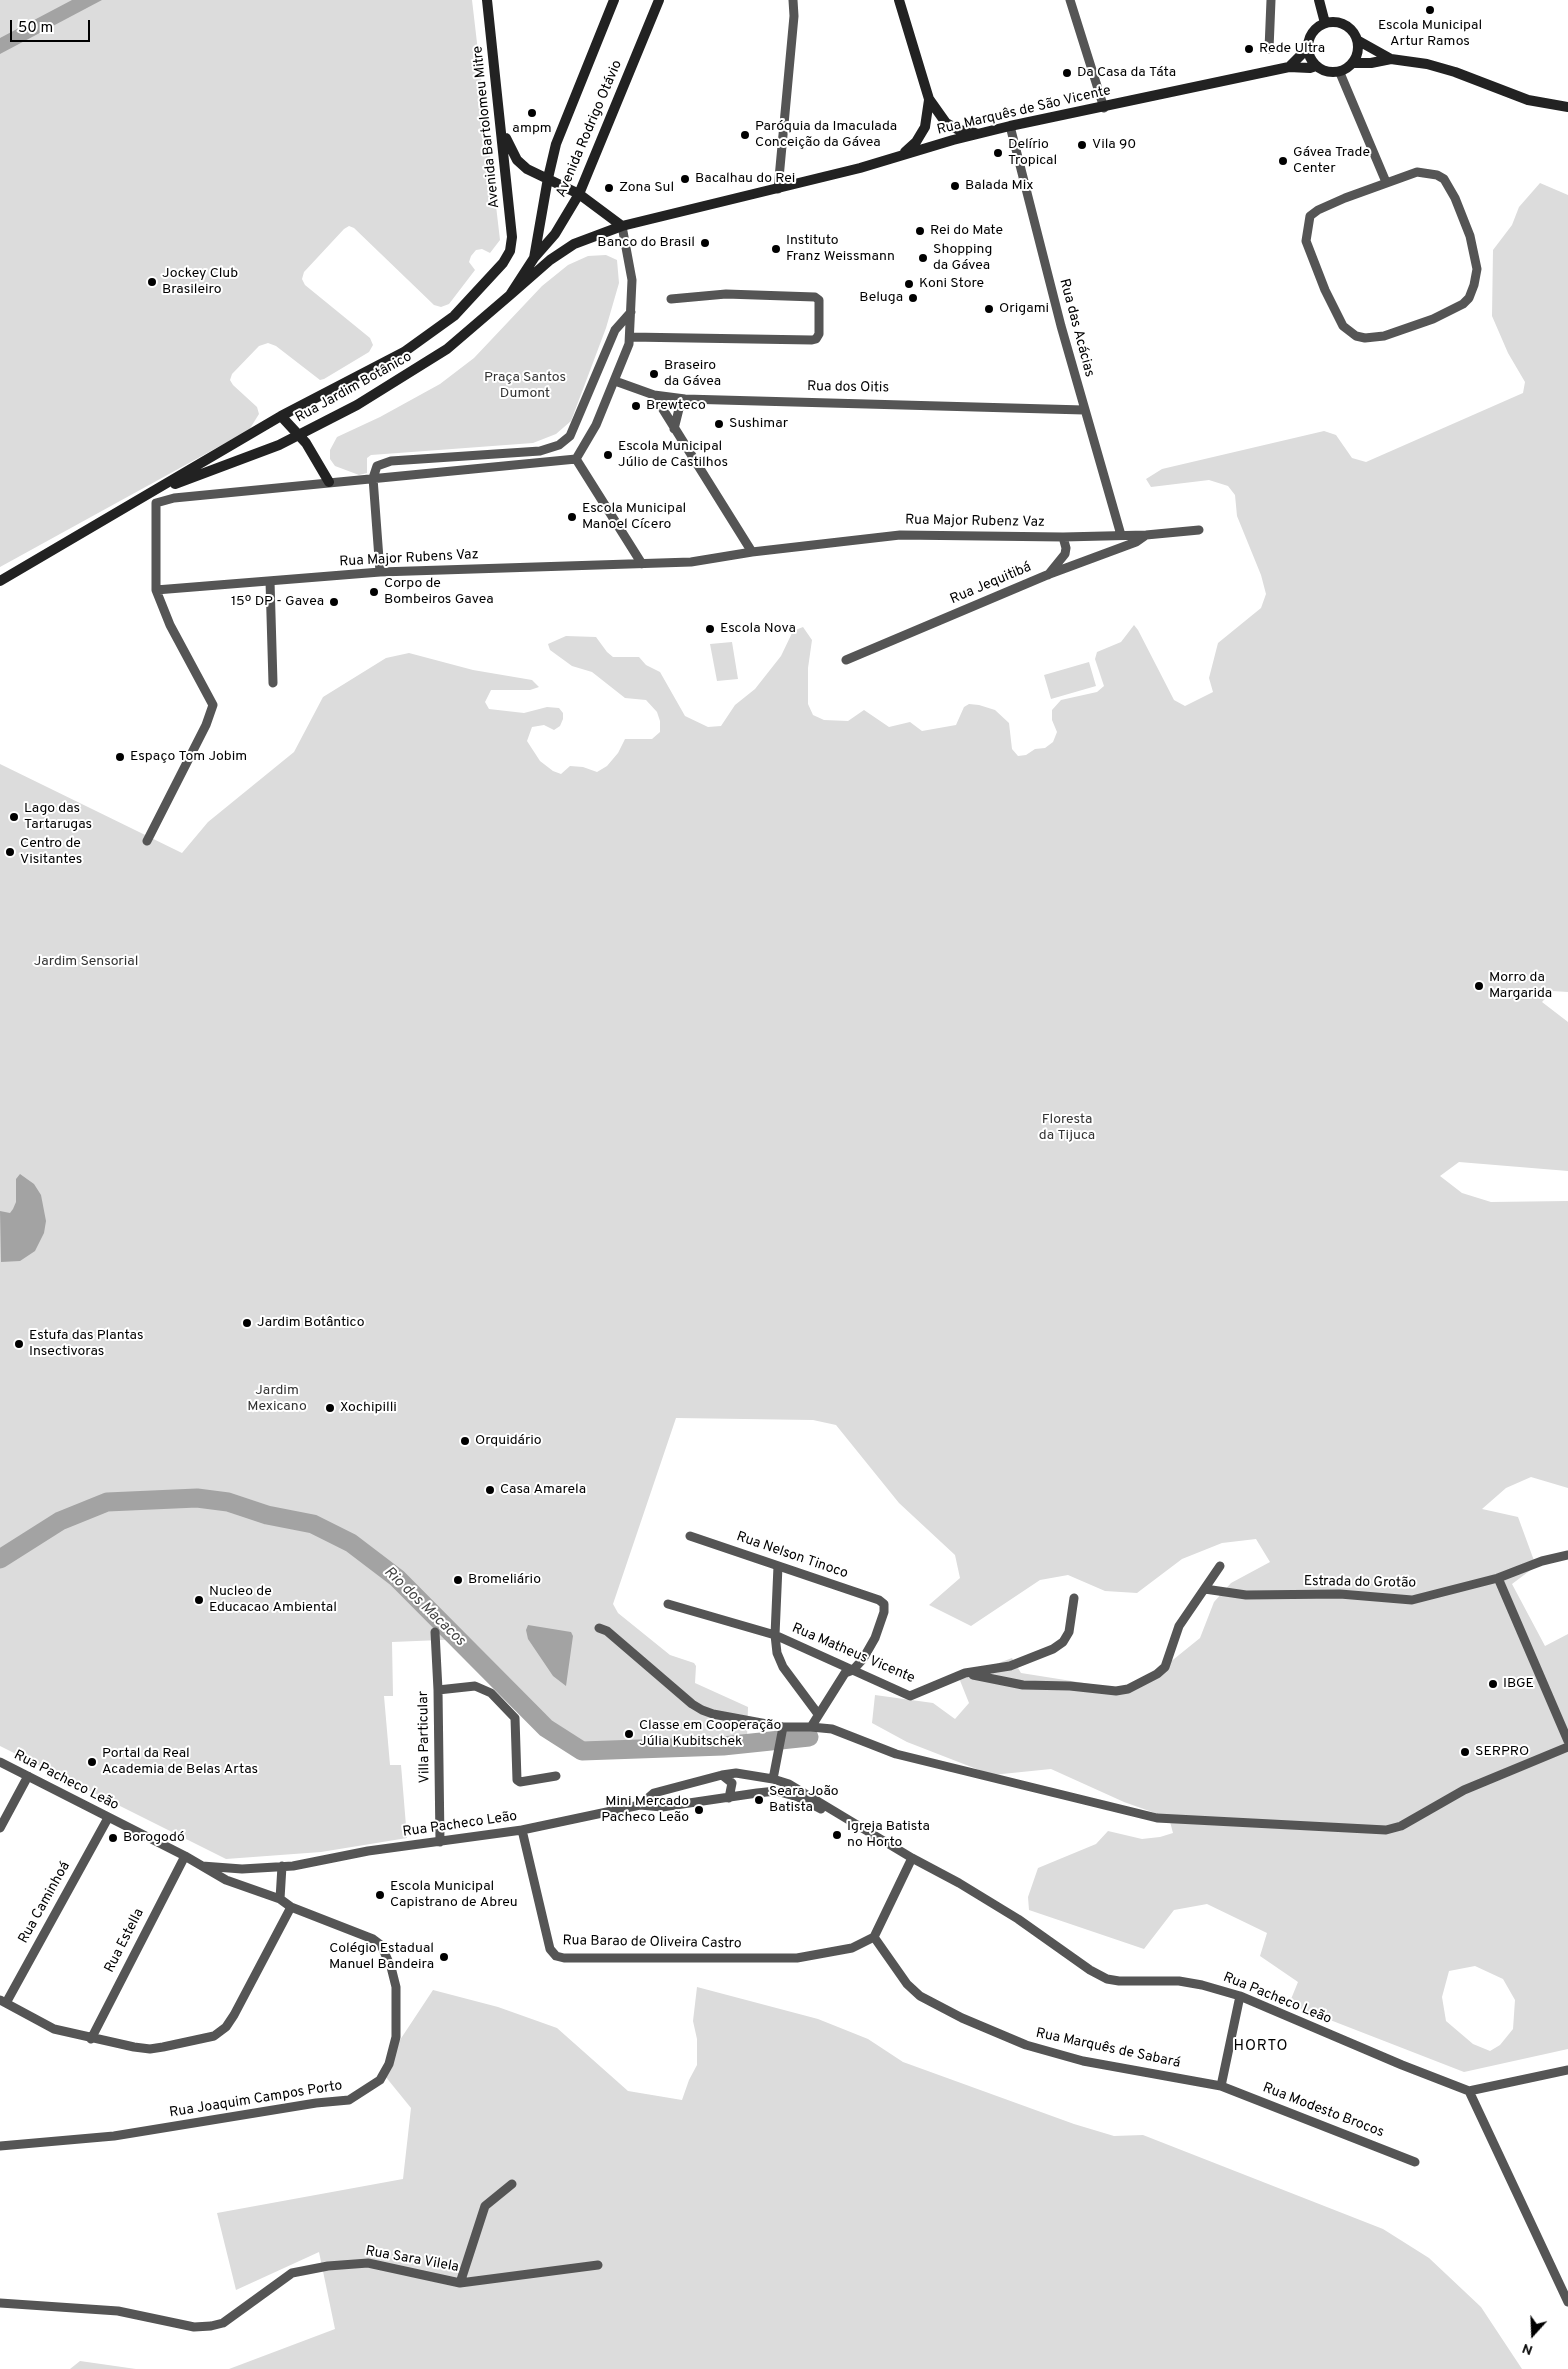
<!DOCTYPE html>
<html>
<head>
<meta charset="utf-8">
<style>
  body { margin:0 }
  #map { position:relative; width:1568px; height:2369px; overflow:hidden; background:#fff; font-family:Overpass,sans-serif }
  canvas { display:block }
  .north { position:absolute; left:1508px; top:2309px; width:50px; height:50px; -webkit-text-stroke:4px #fff; paint-order:stroke; rotate:200deg; font-size:14px; font-weight:700; line-height:20px; text-align:center; color:#000 }
  .north::after { content:''; display:block; margin:auto; width:18px; height:22px; background:#000; clip-path:polygon(50% 0,100% 100%,50% 72%,0 100%) }
  .scale { position:absolute; left:10px; top:20px; width:80px; height:22px; box-sizing:border-box; border:2px solid #000; border-top:0; padding-left:6px; font-size:15px; line-height:18px; white-space:nowrap; color:#000; -webkit-text-stroke:4px #fff; paint-order:stroke }
</style>
</head>
<body>
<div id="map">
<canvas width="1568" height="2369"></canvas>
<div class="north">N</div>
<div class="scale">50 m</div>
</div>
<script>
const context = document.querySelector('canvas').getContext('2d');
context.lineJoin = 'round';
function fillPath(path, color) { context.fillStyle = color; context.fill(path, 'evenodd'); }
const poly = rows => new Path2D(rows.map(r => 'M' + r).join(''));
function trace(path, color, width, dash) { context.strokeStyle = color; context.lineWidth = width; context.lineCap = dash ? 'butt' : 'round'; context.setLineDash(dash || []); context.stroke(path); }
function write(font, color, halo, rows, align = 'center') {
  context.font = font + ' Overpass,sans-serif'; context.lineWidth = 4; context.setLineDash([]); context.textBaseline = 'middle'; context.strokeStyle = halo; context.fillStyle = color; for (const [text, x, y, turn = 0] of rows) {
    context.save(); context.translate(x, y); context.rotate((+turn || 0) * Math.PI / 180); context.textAlign = isNaN(turn) ? turn : align; if (halo) context.strokeText(text, 0, 0); context.fillText(text, 0, 0); context.restore();
  }
}
const green = poly([
  [0,0,472,0,500,240,490,253,482,249,476,250,471,256,469,262,475,270,449,304,441,307,434,305,354,228,349,226,344,229,304,272,302,279,305,285,370,338,373,345,369,352,324,379,320,380,276,346,268,343,259,346,232,374,230,380,233,385,257,407,259,414,249,430,0,567],
  [1540,183,1568,195,1568,992,1552,991,1542,1002,1568,1022,1568,1171,1459,1162,1440,1176,1462,1193,1491,1202,1568,1201,1568,1488,1531,1477,1506,1488,1482,1509,1518,1517,1536,1566,1512,1584,1545,1646,1568,1634,1568,2049,1464,2072,1289,2004,1298,1982,1260,1956,1267,1933,1207,1904,1174,1910,1144,1949,1029,1910,1028,1897,1038,1868,1096,1844,1108,1831,1142,1839,1160,1837,1173,1833,1169,1818,1124,1802,1051,1769,992,1775,907,1742,872,1723,875,1695,933,1703,955,1719,969,1703,959,1678,1012,1658,1021,1673,1122,1689,1153,1676,1200,1638,1214,1602,1231,1583,1270,1562,1256,1539,1222,1543,1182,1559,1137,1593,1105,1591,1068,1575,1040,1580,971,1626,929,1605,960,1578,955,1555,899,1503,836,1425,813,1420,676,1418,613,1604,618,1613,670,1655,694,1663,696,1666,695,1683,748,1707,747,1739,665,1746,581,1748,465,1639,392,1642,393,1696,384,1696,390,1765,401,1765,407,1838,321,1852,226,1859,0,1746,0,764,182,853,208,822,294,752,323,697,386,658,409,653,473,670,532,680,539,687,530,690,491,690,485,702,489,709,524,713,547,707,559,708,563,713,563,719,560,726,554,730,544,725,532,727,527,741,540,761,553,771,561,774,570,766,583,767,597,772,607,766,618,753,625,739,652,739,660,732,660,721,657,712,646,700,625,698,592,672,572,666,550,650,548,644,566,636,596,637,607,652,613,657,639,657,646,665,660,672,685,716,708,727,721,726,735,705,755,689,781,656,793,631,803,627,812,640,808,668,808,704,813,715,824,720,848,721,864,710,889,727,910,722,922,731,956,725,964,707,969,704,979,705,995,710,1009,723,1012,749,1018,756,1026,755,1035,749,1045,748,1053,742,1057,732,1052,720,1052,710,1061,700,1097,692,1104,686,1095,659,1097,652,1121,642,1134,625,1138,630,1174,700,1185,706,1213,692,1209,678,1218,643,1261,608,1266,594,1261,575,1237,516,1235,495,1228,486,1209,480,1151,487,1146,479,1162,469,1324,431,1336,435,1352,458,1366,462,1523,393,1525,382,1508,353,1492,316,1493,250,1512,225,1519,207],
  [1475,1966,1503,1979,1515,2000,1513,2029,1500,2045,1490,2051,1473,2044,1446,2021,1442,1997,1449,1971],
  [606,255,617,260,619,283,606,328,571,421,556,434,533,443,371,455,367,458,367,473,359,475,335,466,330,459,330,450,337,437,380,417,440,384,474,358,542,286,568,265,588,256],
  [732,642,738,679,717,681,710,644],
  [1089,662,1096,686,1051,699,1044,675],
  [697,1987,818,2019,868,2039,903,2062,1074,2124,1114,2136,1143,2135,1383,2229,1429,2258,1481,2307,1522,2369,229,2369,335,2329,319,2252,236,2290,217,2213,403,2179,411,2108,385,2076,394,2049,433,1990,498,2007,557,2028,628,2091,682,2100,689,2080,697,2065,697,2039,693,2021],
  [80,2361,136,2369,70,2369]
]);
const water = poly([
  [72,0,102,0,0,54,0,38],
  [20,1174,34,1184,41,1195,46,1221,44,1233,35,1251,20,1261,1,1262,0,1211,10,1213,13,1209,16,1202,16,1179],
  [528,1625,571,1632,573,1636,566,1686,553,1676,528,1639,526,1630]
]);
const river = poly([
  [0,1559,60,1521,107,1502,197,1498,228,1502,267,1515,313,1524,351,1543,397,1578,546,1728,582,1751,723,1746,809,1737]
]);
const street = poly([
  [1070,0,1104,108],
  [1269,49,1271,0],
  [1340,73,1386,182],
  [1010,126,1061,326,1121,535],
  [1417,172,1437,175,1444,179,1455,198,1470,236,1477,269,1474,285,1469,298,1463,304,1433,319,1384,336,1365,338,1356,336,1343,326,1325,290,1306,241,1310,216,1318,210,1345,198,1417,172],
  [778,189,794,16,793,0],
  [622,226,632,280,629,344,596,425,576,459,174,498,156,503,156,590,380,572,691,562,752,552,900,535,1063,537,1146,535,1199,530],
  [630,337,812,340,816,339,819,334,819,300,815,297,726,294,671,299],
  [615,381,654,395,685,399,1084,410],
  [654,395,752,552],
  [674,429,679,409,685,399],
  [576,459,642,564],
  [380,572,373,478,377,466,391,461,540,451,559,445,570,436,615,330,631,312],
  [1048,575,1065,554,1066,548,1063,537],
  [270,581,273,683],
  [846,660,1047,575,1136,542,1146,535],
  [147,841,206,725,213,705,170,625,156,590],
  [778,1566,775,1635,777,1653,783,1667,818,1714],
  [1498,1578,1568,1741],
  [1205,1589,1246,1595,1340,1594,1412,1600,1498,1578,1542,1561,1568,1555],
  [668,1604,775,1635,910,1696,965,1673,1010,1666,1053,1649,1063,1642,1069,1632,1074,1598],
  [599,1628,607,1631,692,1704,702,1710,713,1714,783,1727,811,1727,845,1673,853,1670,863,1659,875,1638,884,1612,884,1604,879,1600,690,1536],
  [435,1632,438,1690,440,1842],
  [973,1675,1023,1685,1070,1686,1116,1691,1128,1689,1157,1674,1165,1667,1179,1626,1220,1566],
  [438,1690,475,1686,491,1693,515,1718,517,1780,520,1782,556,1776],
  [811,1727,832,1729,896,1754,1157,1818,1386,1830,1401,1826,1464,1790,1568,1747],
  [0,1762,185,1856,226,1880,280,1899,291,1907,373,1939,381,1945,391,1967,396,1987,396,2037,389,2064,380,2080,349,2100,316,2103,114,2136,0,2146],
  [722,1775,732,1783,729,1798],
  [773,1779,783,1727],
  [640,1805,654,1793,722,1775,736,1773,773,1779,789,1784,912,1858,959,1883,1018,1919,1090,1970,1107,1979,1119,1981,1179,1981,1202,1985,1240,1996,1402,2065,1469,2091,1568,2070],
  [0,1828,28,1776],
  [522,1830,550,1949,556,1956,564,1958,797,1958,852,1948,874,1937],
  [202,1866,242,1869,293,1866,368,1851,522,1830,640,1805,662,1807,757,1793,776,1791,798,1797,821,1809],
  [280,1899,282,1866],
  [874,1937,907,1984,920,1996,962,2018,1026,2045,1083,2061,1221,2086,1415,2162],
  [874,1937,912,1858],
  [0,2000,54,2029,134,2047,150,2049,163,2047,214,2036,226,2027,234,2015,291,1907],
  [6,2003,108,1818],
  [91,2039,185,1856],
  [1221,2086,1240,1996],
  [1469,2091,1568,2302],
  [460,2283,485,2206,512,2184],
  [0,2303,118,2311,194,2327,211,2326,223,2323,292,2273,328,2266,368,2263,460,2283,598,2265]
]);
const secondary = poly([
  [899,0,929,99,946,123,959,130,975,133],
  [1319,0,1325,23],
  '1308 47a25 25 0 1 1 50 0a25 25 0 1 1-50 0Z',
  [1357,40,1391,59],
  [1353,63,1371,63,1391,59,1427,64,1455,72,1528,100,1568,107],
  [1289,67,1307,49],
  [506,138,517,160,527,169,579,194,622,226],
  [905,152,916,142,925,127,929,100],
  [534,258,548,178,556,144,614,0],
  [510,295,550,260,574,244,622,226,860,168,953,140,1010,126,1289,67,1310,68,1316,66],
  [281,416,306,443,329,482],
  [175,484,279,445,357,405,447,349,510,295,534,258,555,234,579,194,659,0],
  [0,581,281,416,404,352,454,316,503,263,510,251,512,237,487,0]
]);
const markers = [
  [1430,10,5,"#000"],
  [1249,49,5,"#000"],
  [1067,73,5,"#000"],
  [532,113,5,"#000"],
  [745,135,5,"#000"],
  [1082,145,5,"#000"],
  [998,153,5,"#000"],
  [1283,161,5,"#000"],
  [685,179,5,"#000"],
  [955,186,5,"#000"],
  [609,188,5,"#000"],
  [920,231,5,"#000"],
  [705,243,5,"#000"],
  [776,249,5,"#000"],
  [923,258,5,"#000"],
  [152,282,5,"#000"],
  [909,284,5,"#000"],
  [913,298,5,"#000"],
  [989,309,5,"#000"],
  [654,374,5,"#000"],
  [636,406,5,"#000"],
  [719,424,5,"#000"],
  [608,455,5,"#000"],
  [572,517,5,"#000"],
  [374,592,5,"#000"],
  [334,602,5,"#000"],
  [710,629,5,"#000"],
  [120,757,5,"#000"],
  [14,817,5,"#000"],
  [10,852,5,"#000"],
  [1479,986,5,"#000"],
  [247,1323,5,"#000"],
  [19,1344,5,"#000"],
  [330,1408,5,"#000"],
  [465,1441,5,"#000"],
  [490,1490,5,"#000"],
  [458,1580,5,"#000"],
  [199,1600,5,"#000"],
  [1493,1684,5,"#000"],
  [629,1734,5,"#000"],
  [1465,1752,5,"#000"],
  [92,1762,5,"#000"],
  [759,1800,5,"#000"],
  [699,1810,5,"#000"],
  [837,1835,5,"#000"],
  [113,1838,5,"#000"],
  [380,1895,5,"#000"],
  [444,1957,5,"#000"]
];
const poiNames = [
  ["Escola Municipal",1430,26,"center"],
  ["Artur Ramos",1430,42,"center"],
  ["Rede Ultra",1259,49],
  ["Da Casa da Táta",1077,73],
  ["Paróquia da Imaculada",755,127],
  ["Conceição da Gávea",755,143],
  ["ampm",532,129,"center"],
  ["Delírio",1008,145],
  ["Tropical",1008,161],
  ["Vila 90",1092,145],
  ["Gávea Trade",1293,153],
  ["Center",1293,169],
  ["Bacalhau do Rei",695,179],
  ["Balada Mix",965,186],
  ["Zona Sul",619,188],
  ["Rei do Mate",930,231],
  ["Instituto",786,241],
  ["Franz Weissmann",786,257],
  ["Banco do Brasil",695,243,"right"],
  ["Shopping",933,250],
  ["da Gávea",933,266],
  ["Jockey Club",162,274],
  ["Brasileiro",162,290],
  ["Koni Store",919,284],
  ["Beluga",903,298,"right"],
  ["Origami",999,309],
  ["Braseiro",664,366],
  ["da Gávea",664,382],
  ["Brewteco",646,406],
  ["Sushimar",729,424],
  ["Escola Municipal",618,447],
  ["Júlio de Castilhos",618,463],
  ["Escola Municipal",582,509],
  ["Manoel Cícero",582,525],
  ["Corpo de",384,584],
  ["Bombeiros Gavea",384,600],
  ["15º DP - Gavea",324,602,"right"],
  ["Escola Nova",720,629],
  ["Espaço Tom Jobim",130,757],
  ["Lago das",24,809],
  ["Tartarugas",24,825],
  ["Centro de",20,844],
  ["Visitantes",20,860],
  ["Morro da",1489,978],
  ["Margarida",1489,994],
  ["Jardim Botântico",257,1323],
  ["Estufa das Plantas",29,1336],
  ["Insectivoras",29,1352],
  ["Xochipilli",340,1408],
  ["Orquidário",475,1441],
  ["Casa Amarela",500,1490],
  ["Bromeliário",468,1580],
  ["Nucleo de",209,1592],
  ["Educacao Ambiental",209,1608],
  ["IBGE",1503,1684],
  ["Classe em Cooperação",639,1726],
  ["Júlia Kubitschek",639,1742],
  ["SERPRO",1475,1752],
  ["Portal da Real",102,1754],
  ["Academia de Belas Artas",102,1770],
  ["Seara João",769,1792],
  ["Batista",769,1808],
  ["Mini Mercado",689,1802,"right"],
  ["Pacheco Leão",689,1818,"right"],
  ["Igreja Batista",847,1827],
  ["no Horto",847,1843],
  ["Borogodó",123,1838],
  ["Escola Municipal",390,1887],
  ["Capistrano de Abreu",390,1903],
  ["Colégio Estadual",434,1949,"right"],
  ["Manuel Bandeira",434,1965,"right"]
];
const streetNames = [
  ["Rua Marquês de São Vicente",1024,111,-13],
  ["Avenida Bartolomeu Mitre",487,127,-96],
  ["Avenida Rodrigo Otávio",590,129,-67],
  ["Rua das Acácias",1076,328,75],
  ["Rua Jardim Botânico",354,388,-29],
  ["Rua dos Oitis",848,388,1],
  ["Rua Major Rubenz Vaz",975,522,1],
  ["Rua Major Rubens Vaz",409,559,-3],
  ["Rua Jequitibá",991,584,-23],
  ["Rua Nelson Tinoco",792,1556,19],
  ["Estrada do Grotão",1360,1583,1],
  ["Rua Matheus Vicente",853,1654,23],
  ["Villa Particular",425,1737,-91],
  ["Rua Pacheco Leão",66,1781,27],
  ["Rua Pacheco Leão",460,1825,-8],
  ["Rua Caminhoá",45,1903,-61],
  ["Rua Estella",125,1941,-63],
  ["Rua Barao de Oliveira Castro",652,1943,1],
  ["Rua Pacheco Leão",1277,1999,22],
  ["Rua Marquês de Sabará",1108,2049,12],
  ["Rua Joaquim Campos Porto",256,2100,-9],
  ["Rua Modesto Brocos",1323,2111,21],
  ["Rua Sara Vilela",412,2260,10]
];
const parkNames = [
  ["Praça Santos",525,378],
  ["Dumont",525,394],
  ["Jardim Sensorial",86,962],
  ["Floresta",1067,1120],
  ["da Tijuca",1067,1136],
  ["Jardim",277,1391],
  ["Mexicano",277,1407]
];
const waterNames = [
  ["Rio dos Macacos",424,1607,44]
];
const neighbourhoodNames = [
  ["HORTO",1261,2047]
];
fillPath(green, '#dcdcdc');
fillPath(water, '#a3a3a3');
trace(river, '#a3a3a3', 19);
trace(street, '#555', 9);
trace(secondary, '#222', 10);
for (const [x, y, r, color] of markers) { const dot = new Path2D(); dot.arc(x, y, r, 0, 2 * Math.PI); context.fillStyle = color; context.fill(dot); trace(dot, '#fff', 2); }
write('14px', '#000', '#fff', poiNames, 'left');
write('14px', '#000', '#fff', streetNames);
write('14px', '#333', '#fff', parkNames);
write('italic 15px', '#444', '#fff', waterNames);
context.letterSpacing = '1px';
write('15px', '#000', '#fff', neighbourhoodNames);
context.letterSpacing = '0px';
</script>
</body>
</html>
